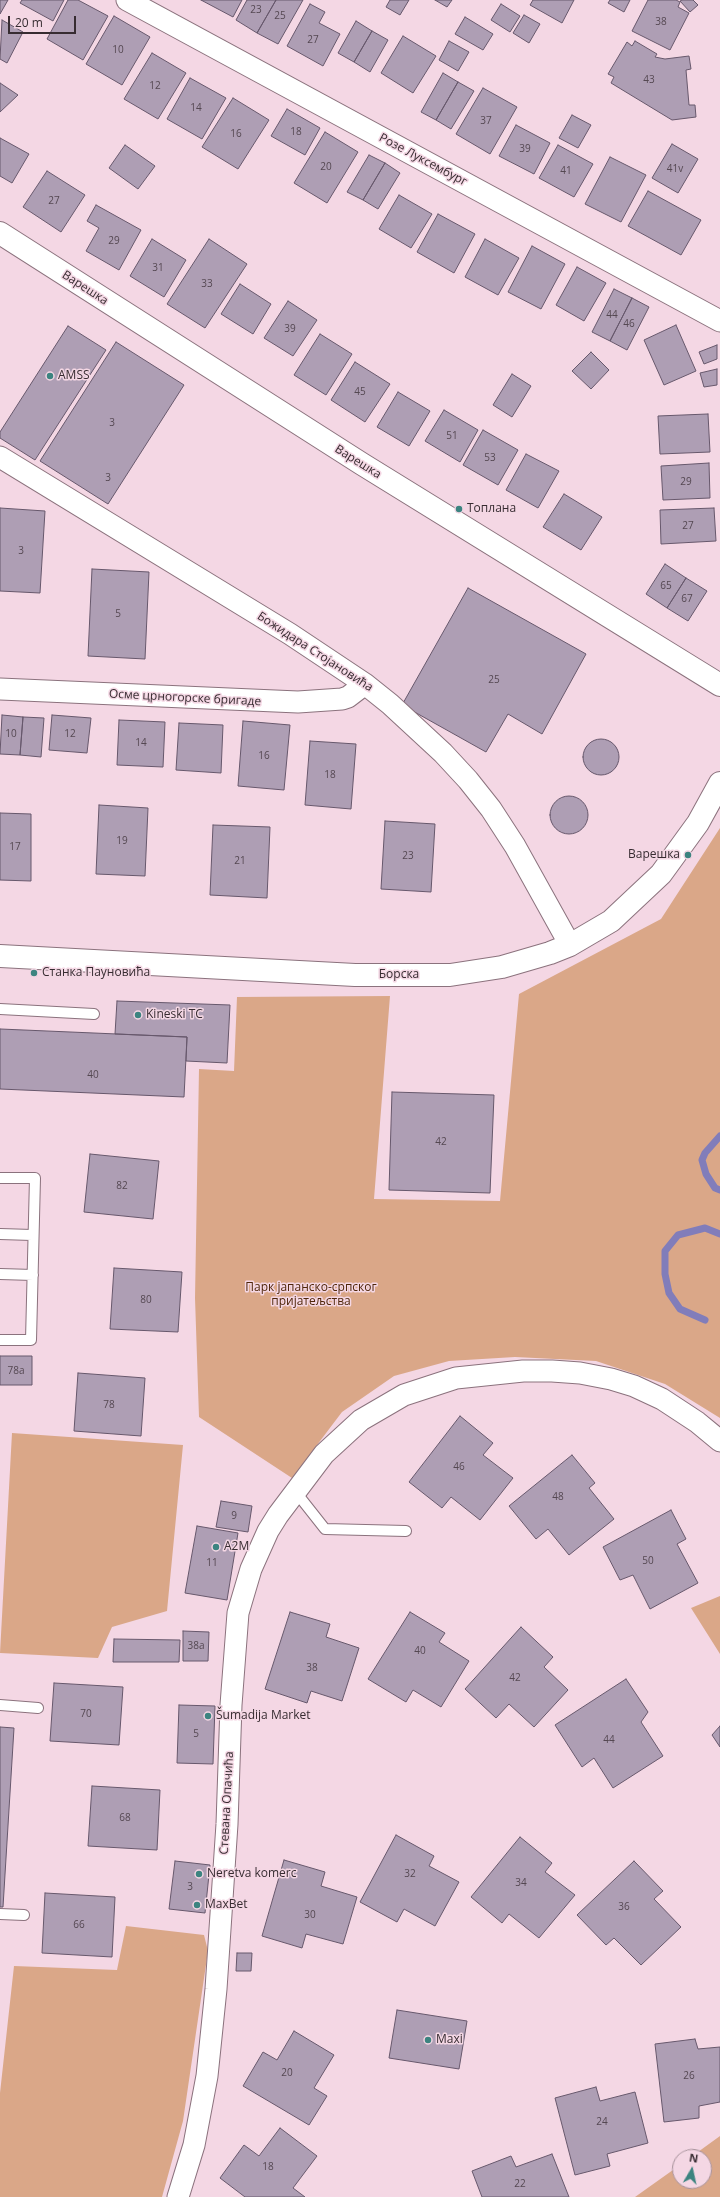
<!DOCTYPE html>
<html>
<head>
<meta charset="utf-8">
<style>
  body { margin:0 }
  #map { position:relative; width:720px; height:2197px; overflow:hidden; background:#f4d7e4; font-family:"Open Sans",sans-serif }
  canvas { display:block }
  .north { position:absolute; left:672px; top:2149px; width:40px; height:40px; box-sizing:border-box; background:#f4d7e4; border:1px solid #a8939c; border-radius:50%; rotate:9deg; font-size:11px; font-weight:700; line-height:16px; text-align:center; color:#372c31 }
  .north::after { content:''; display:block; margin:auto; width:14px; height:18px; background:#3c8480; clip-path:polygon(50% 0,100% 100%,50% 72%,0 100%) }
  .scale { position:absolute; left:8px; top:16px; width:68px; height:18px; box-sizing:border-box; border:2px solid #372c31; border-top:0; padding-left:5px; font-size:12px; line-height:14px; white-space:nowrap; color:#372c31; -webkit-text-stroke:3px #f4d7e4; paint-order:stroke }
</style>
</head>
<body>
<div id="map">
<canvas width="720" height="2197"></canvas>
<div class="north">N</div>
<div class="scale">20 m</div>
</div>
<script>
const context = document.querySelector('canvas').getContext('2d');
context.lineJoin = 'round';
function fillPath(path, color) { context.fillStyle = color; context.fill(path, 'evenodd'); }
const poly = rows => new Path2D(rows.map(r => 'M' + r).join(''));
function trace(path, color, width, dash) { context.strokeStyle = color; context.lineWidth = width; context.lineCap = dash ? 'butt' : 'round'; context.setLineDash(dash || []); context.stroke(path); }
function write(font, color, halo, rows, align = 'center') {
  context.font = font + ' "Open Sans",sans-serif'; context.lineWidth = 3; context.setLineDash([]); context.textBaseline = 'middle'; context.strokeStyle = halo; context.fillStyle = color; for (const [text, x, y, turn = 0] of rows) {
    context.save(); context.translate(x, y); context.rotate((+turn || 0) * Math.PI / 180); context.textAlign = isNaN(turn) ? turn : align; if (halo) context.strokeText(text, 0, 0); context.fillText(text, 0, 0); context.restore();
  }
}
const green = poly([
  [720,828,720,1418,665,1384,596,1361,515,1357,449,1361,394,1376,342,1412,292,1478,199,1417,195,1298,199,1069,234,1071,237,997,390,996,374,1199,500,1201,519,994,661,919],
  [12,1433,183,1445,167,1611,112,1627,98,1658,0,1653],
  [720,1596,720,1654,691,1608],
  [126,1926,204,1935,208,1951,183,2121,162,2197,0,2197,0,2093,14,1966,117,1970],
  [720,2136,720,2197,635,2197,680,2165,680,2181,704,2181,704,2157,691,2157]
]);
const stream = poly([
  [720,1136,705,1153,702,1160,706,1174,715,1188,720,1190],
  [705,1320,680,1309,669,1293,665,1274,665,1251,678,1235,705,1228,720,1234]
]);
const building = poly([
  [0,0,8,0,0,14,0,0],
  [22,0,64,0,53,21,20,3,22,0],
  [68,0,78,0,108,16,83,60,47,39,68,0],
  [201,0,242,0,233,17,201,0],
  [247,0,276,0,257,33,236,20,247,0],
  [276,0,303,0,278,44,257,33,276,0],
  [390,0,409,0,400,15,386,7,390,0],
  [435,0,452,0,447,7,435,0],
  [533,0,574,0,562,23,530,5,533,0],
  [610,0,630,0,624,12,608,3,610,0],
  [648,0,676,0,680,2,678,7,689,13,670,50,632,31,648,0],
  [682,0,693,0,698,5,690,12,680,1,682,0],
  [310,4,325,12,319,23,340,34,323,66,287,46,310,4],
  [501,4,520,16,510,32,491,20,501,4],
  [524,15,540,24,529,43,513,33,524,15],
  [114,16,150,37,122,85,86,64,114,16],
  [465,17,493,34,483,50,455,34,465,17],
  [2,20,23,32,7,63,0,59,2,20],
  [356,21,372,31,354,62,338,53,356,21],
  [372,31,388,40,370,72,354,62,372,31],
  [403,36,436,56,413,93,381,73,403,36],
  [449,41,469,52,458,71,439,60,449,41],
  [635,41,657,54,655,57,665,59,689,56,691,69,686,70,689,105,695,105,696,117,672,120,611,83,614,77,608,74,627,42,632,46,635,41],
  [152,53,186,73,158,119,124,99,152,53],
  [443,73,458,82,436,120,421,112,443,73],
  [190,78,226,98,202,139,167,119,190,78],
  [458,82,474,91,451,129,436,120,458,82],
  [0,83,18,95,0,112,0,83],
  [483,88,517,107,490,154,456,134,483,88],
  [233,98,269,120,238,169,202,147,233,98],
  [287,109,320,128,305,155,271,136,287,109],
  [572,115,591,125,578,148,559,138,572,115],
  [516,125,550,143,534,174,499,156,516,125],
  [325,132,358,152,327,203,294,183,325,132],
  [0,138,29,154,12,183,0,176,0,138],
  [672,144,698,159,678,193,652,178,672,144],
  [125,145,155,166,138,189,109,168,125,145],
  [558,145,593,164,574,197,539,178,558,145],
  [369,155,385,163,363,200,347,192,369,155],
  [610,157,646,175,621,222,585,204,610,157],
  [385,163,400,173,378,209,363,200,385,163],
  [47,171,85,195,61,232,23,207,47,171],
  [648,191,701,220,681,255,628,226,648,191],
  [399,195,432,214,411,248,379,229,399,195],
  [96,205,141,230,119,270,86,251,99,228,87,221,96,205],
  [438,214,475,234,454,273,417,252,438,214],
  [152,239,186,260,164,297,130,276,152,239],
  [209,239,247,264,205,328,167,304,209,239],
  [485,239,519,258,498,295,465,277,485,239],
  [532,246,565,264,541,309,508,292,532,246],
  [577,267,606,283,584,321,556,305,577,267],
  [240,284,271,304,253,334,221,314,240,284],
  [614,289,632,298,610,341,592,332,614,289],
  [632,298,649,307,627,350,610,341,632,298],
  [288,301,317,320,293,356,264,338,288,301],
  [676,325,696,371,664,385,644,340,676,325],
  [68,326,106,350,35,460,0,438,0,432,68,326],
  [320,334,352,354,326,395,294,375,320,334],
  [116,342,184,385,108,504,40,461,116,342],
  [717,345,717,359,704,364,699,352,717,345],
  [591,352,609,370,591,389,572,371,591,352],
  [355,362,390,384,365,422,331,400,355,362],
  [717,369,717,385,704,387,700,373,717,369],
  [512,374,531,386,512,417,493,405,512,374],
  [398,392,430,411,409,446,377,427,398,392],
  [444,410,478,430,460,462,425,441,444,410],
  [708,414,710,452,660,454,658,416,708,414],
  [483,430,518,450,498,485,463,465,483,430],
  [526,454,559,471,538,508,506,490,526,454],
  [709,463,710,498,663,500,661,466,709,463],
  [564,494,602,517,581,550,543,527,564,494],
  [0,508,45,511,40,593,0,591,0,508],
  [714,508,716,541,661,544,660,510,714,508],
  [665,564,686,578,667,608,646,594,665,564],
  [92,569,149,572,145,659,88,656,92,569],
  [686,578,707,591,688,621,667,608,686,578],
  [468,588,586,654,542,734,508,714,486,752,402,705,468,588],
  [2,715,23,717,20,755,0,754,2,715],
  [52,715,91,718,87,753,49,750,52,715],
  [23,717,44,718,41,757,20,755,23,717],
  [119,720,165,722,163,767,117,765,119,720],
  [243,721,290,725,284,790,238,786,243,721],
  [179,723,223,725,221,773,176,770,179,723],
  '583 757a18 18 0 1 1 36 0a18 18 0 1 1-36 0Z',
  [310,741,356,744,351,809,305,805,310,741],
  '550 815a19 19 0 1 1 38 0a19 19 0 1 1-38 0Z',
  [99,805,148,808,145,876,96,874,99,805],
  [0,813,31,814,31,881,0,880,0,813],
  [385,821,435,824,431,892,381,889,385,821],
  [213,825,270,827,267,898,210,895,213,825],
  [117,1001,230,1005,227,1063,186,1061,187,1037,115,1034,117,1001],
  [0,1029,187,1037,184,1097,0,1089,0,1029],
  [392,1092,494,1095,490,1193,389,1190,392,1092],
  [90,1154,159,1161,153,1219,84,1212,90,1154],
  [114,1268,182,1272,178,1332,110,1329,114,1268],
  [0,1356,32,1356,32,1385,0,1385,0,1356],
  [78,1373,145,1378,141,1436,74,1431,78,1373],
  [460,1416,493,1443,483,1455,513,1478,480,1520,451,1497,442,1508,409,1482,460,1416],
  [572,1455,595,1483,589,1488,614,1519,569,1555,548,1529,536,1539,509,1506,572,1455],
  [221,1501,252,1506,248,1532,216,1527,221,1501],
  [671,1510,686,1539,677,1544,698,1583,650,1609,633,1575,620,1580,603,1547,671,1510],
  [197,1526,238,1533,227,1600,185,1593,197,1526],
  [290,1612,330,1624,326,1637,359,1648,342,1701,311,1691,307,1703,265,1689,290,1612],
  [410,1612,445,1633,439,1642,469,1661,441,1707,413,1690,406,1702,368,1679,410,1612],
  [521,1627,553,1657,544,1667,568,1690,534,1727,509,1704,496,1718,465,1689,521,1627],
  [183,1631,209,1632,208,1661,183,1661,183,1631],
  [114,1639,180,1640,179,1662,113,1662,114,1639],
  [626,1679,648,1712,641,1722,663,1756,613,1788,594,1758,582,1767,555,1725,626,1679],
  [54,1683,123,1687,119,1745,50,1741,54,1683],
  [179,1705,215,1706,213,1764,177,1763,179,1705],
  [720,1726,720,1747,712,1735,720,1726],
  [0,1727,14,1728,3,1907,0,1907,0,1727],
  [92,1786,160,1790,157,1850,88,1846,92,1786],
  [396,1835,434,1856,429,1866,459,1882,435,1926,404,1909,397,1922,360,1902,396,1835],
  [520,1837,552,1863,545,1872,575,1895,539,1938,509,1914,502,1923,471,1897,520,1837],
  [284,1860,325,1872,321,1886,357,1897,343,1944,306,1934,302,1948,262,1936,284,1860],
  [175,1861,210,1865,205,1913,169,1909,175,1861],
  [634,1861,663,1891,654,1899,681,1927,641,1965,614,1938,606,1945,577,1915,634,1861],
  [45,1893,115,1897,112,1957,42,1953,45,1893],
  [237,1953,252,1953,251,1971,236,1971,237,1953],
  [397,2010,467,2021,459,2069,389,2058,397,2010],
  [294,2031,334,2055,314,2088,327,2096,309,2125,243,2086,263,2052,277,2060,294,2031],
  [695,2039,698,2049,720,2047,720,2102,699,2106,699,2118,664,2122,655,2044,695,2039],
  [596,2087,600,2101,635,2092,648,2143,607,2154,610,2166,575,2175,555,2098,596,2087],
  [280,2128,317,2156,293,2188,305,2197,245,2197,220,2178,244,2145,259,2156,280,2128],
  [552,2154,569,2197,482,2197,472,2171,511,2156,516,2167,552,2154]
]);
const service = poly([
  [0,1009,94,1014],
  [0,1178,35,1178,31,1340,0,1340],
  [0,1234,32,1235],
  [0,1274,33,1275],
  [295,1491,325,1529,406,1531],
  [0,1705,38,1708],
  [0,1914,24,1915]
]);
const minor = poly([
  [127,0,720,321],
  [0,457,290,634,365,684,390,704,443,753,468,780,491,809,515,846,570,945],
  [0,689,298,702,342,699,348,697,365,684],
  [178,2197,194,2145,207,2076,216,1989,227,1824,231,1705,238,1613,251,1569,268,1531,278,1515,324,1454,361,1420,404,1395,456,1378,523,1371,552,1371,580,1373,611,1379,634,1386,662,1399,697,1422,720,1441]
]);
const tertiary = poly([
  [0,233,362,464,720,685]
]);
const secondary = poly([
  [0,956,355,975,450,975,502,967,550,953,570,945,611,921,661,874,698,823,720,783]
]);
const markers = [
  [50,376,4,"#3c8480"],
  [459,509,4,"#3c8480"],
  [688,855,4,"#3c8480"],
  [34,973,4,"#3c8480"],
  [138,1015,4,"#3c8480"],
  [216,1547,4,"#3c8480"],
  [208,1716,4,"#3c8480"],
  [199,1874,4,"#3c8480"],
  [197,1905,4,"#3c8480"],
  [428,2040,4,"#3c8480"]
];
const numberNames = [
  ["23",256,10],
  ["25",280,16],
  ["38",661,22],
  ["27",313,40],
  ["10",118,50],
  ["43",649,80],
  ["12",155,86],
  ["14",196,108],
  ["37",486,121],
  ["18",296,132],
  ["16",236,134],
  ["39",525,149],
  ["20",326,167],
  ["41v",675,169],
  ["41",566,171],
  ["27",54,201],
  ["29",114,241],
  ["31",158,268],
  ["33",207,284],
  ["44",612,315],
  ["46",629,324],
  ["39",290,329],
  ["45",360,392],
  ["3",112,423],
  ["51",452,436],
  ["53",490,458],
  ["3",108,478],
  ["29",686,482],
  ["27",688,526],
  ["3",21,551],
  ["65",666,586],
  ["67",687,599],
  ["5",118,614],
  ["25",494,680],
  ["10",11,734],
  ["12",70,734],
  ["14",141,743],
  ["16",264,756],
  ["18",330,775],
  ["19",122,841],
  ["17",15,847],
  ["23",408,856],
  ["21",240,861],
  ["40",93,1075],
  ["42",441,1142],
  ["82",122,1186],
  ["80",146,1300],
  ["78a",16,1371],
  ["78",109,1405],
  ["46",459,1467],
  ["48",558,1497],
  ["9",234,1516],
  ["50",648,1561],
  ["11",212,1563],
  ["38a",196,1646],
  ["40",420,1651],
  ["38",312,1668],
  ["42",515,1678],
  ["70",86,1714],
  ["5",196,1734],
  ["44",609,1740],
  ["68",125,1818],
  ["32",410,1874],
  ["34",521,1883],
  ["3",190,1887],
  ["36",624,1907],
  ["30",310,1915],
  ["66",79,1925],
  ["20",287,2073],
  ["26",689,2076],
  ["24",602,2122],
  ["18",268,2167],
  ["22",520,2184]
];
const streetNames = [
  ["Розе Луксембург",423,160,28],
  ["Варешка",85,288,33],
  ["Варешка",358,462,32],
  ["Божидара Стојановића",315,652,33],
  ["Осме црногорске бригаде",185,698,3],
  ["Борска",399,975],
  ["Стевана Опачића",227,1803,-87]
];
const poiNames = [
  ["AMSS",58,376],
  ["Топлана",467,509],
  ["Варешка",680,855,"right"],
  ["Станка Пауновића",42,973],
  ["Kineski TC",146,1015],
  ["A2M",224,1547],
  ["Šumadija Market",216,1716],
  ["Neretva komerc",207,1874],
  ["MaxBet",205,1905],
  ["Maxi",436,2040]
];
const parkNames = [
  ["Парк јапанско-српског",311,1288],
  ["пријатељства",311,1302]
];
fillPath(green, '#daa788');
trace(stream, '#817dba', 7);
fillPath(building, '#ae9eb4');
trace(building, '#67586c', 1);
trace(service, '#8b727d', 12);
trace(minor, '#8b727d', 23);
trace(tertiary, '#8b727d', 24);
trace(secondary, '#8b727d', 24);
trace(service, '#fff', 10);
trace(minor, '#fff', 21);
trace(tertiary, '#fff', 22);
trace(secondary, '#fff', 22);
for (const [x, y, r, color] of markers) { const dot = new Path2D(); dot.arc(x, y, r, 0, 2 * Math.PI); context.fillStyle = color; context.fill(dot); trace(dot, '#f4d7e4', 1.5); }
write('10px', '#554852', null, numberNames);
write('12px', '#372c31', '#f4d7e4', streetNames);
write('12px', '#372c31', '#f4d7e4', poiNames, 'left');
write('12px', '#4f2609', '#f4d7e4', parkNames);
</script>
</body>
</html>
